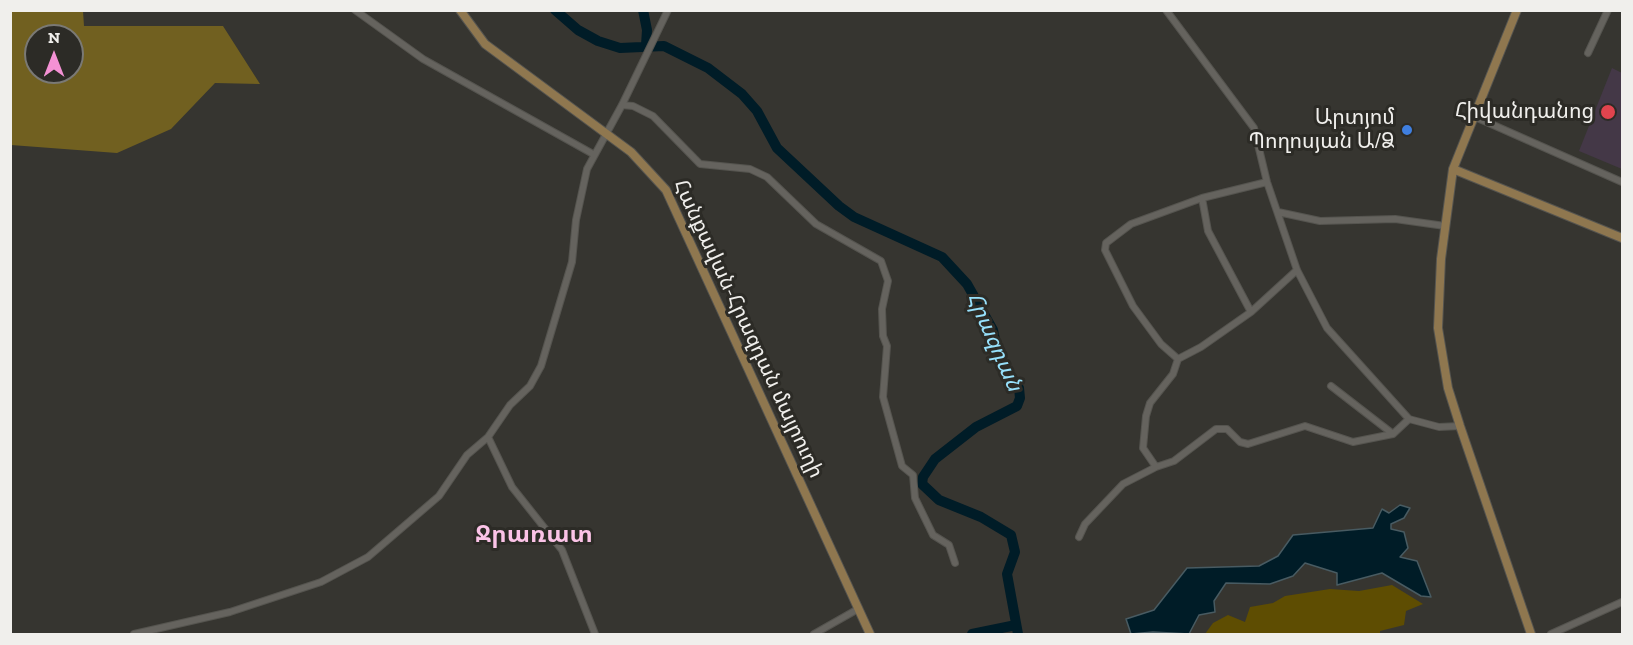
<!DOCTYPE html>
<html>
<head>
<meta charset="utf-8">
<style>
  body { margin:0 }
  #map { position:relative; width:1633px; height:645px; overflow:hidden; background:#363530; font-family:"Zilla Slab",serif }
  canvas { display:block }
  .frame { position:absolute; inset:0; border:12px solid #f0efec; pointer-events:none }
  .north { position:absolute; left:24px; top:24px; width:60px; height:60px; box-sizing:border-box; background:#2c2b26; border:2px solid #7a7975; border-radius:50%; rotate:0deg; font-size:16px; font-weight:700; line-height:24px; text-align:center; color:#f0efec }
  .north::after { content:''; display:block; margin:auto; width:21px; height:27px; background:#f491d4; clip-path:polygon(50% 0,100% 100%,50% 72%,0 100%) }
</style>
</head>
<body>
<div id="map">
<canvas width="1633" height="645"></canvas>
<div class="frame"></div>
<div class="north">N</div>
</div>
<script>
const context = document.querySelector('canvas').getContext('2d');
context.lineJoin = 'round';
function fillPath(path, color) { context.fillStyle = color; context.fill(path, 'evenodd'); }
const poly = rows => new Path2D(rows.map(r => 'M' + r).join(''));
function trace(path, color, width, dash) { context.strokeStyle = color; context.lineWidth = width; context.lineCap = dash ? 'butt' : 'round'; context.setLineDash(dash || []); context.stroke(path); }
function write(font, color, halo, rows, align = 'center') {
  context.font = font + ' "Zilla Slab","Noto Sans Armenian",serif'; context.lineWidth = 6; context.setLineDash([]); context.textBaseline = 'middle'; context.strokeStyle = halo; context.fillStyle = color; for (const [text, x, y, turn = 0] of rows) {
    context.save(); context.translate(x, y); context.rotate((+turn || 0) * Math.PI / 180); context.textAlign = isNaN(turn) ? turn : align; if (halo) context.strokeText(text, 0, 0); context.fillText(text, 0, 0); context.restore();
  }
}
const medical = poly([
  [1612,68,1622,73,1622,169,1579,151]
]);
const green = poly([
  [1392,585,1423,604,1406,611,1404,625,1380,631,1380,634,1205,634,1213,623,1228,615,1245,622,1250,607,1273,603,1285,596,1330,589,1359,591]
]);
const forest = poly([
  [10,11,83,11,84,26,223,26,260,84,215,83,171,129,117,153,11,145],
  [36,36,72,36,72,72,36,72]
]);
const water = poly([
  [1400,505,1410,508,1404,518,1391,524,1391,529,1404,532,1408,548,1400,557,1417,561,1431,597,1421,596,1382,573,1337,585,1337,573,1305,563,1293,576,1270,584,1226,583,1214,601,1215,612,1199,615,1189,634,1153,632,1131,634,1126,619,1154,610,1187,568,1259,566,1278,556,1293,535,1373,528,1382,509,1389,513,1400,505]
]);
const river = poly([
  [555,10,578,30,598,41,620,48,664,46,708,68,742,94,757,111,777,148,839,206,854,217,942,257,967,284,993,330,999,359,1019,388,1020,398,1017,406,976,427,935,459,923,477,922,484,939,500,981,517,1011,535,1015,552,1007,574,1018,634],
  [643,10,647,30,646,45],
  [972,634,1016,625]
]);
const street = poly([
  [355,10,423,59,593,154],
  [1166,10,1254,128,1267,182,1297,270,1327,328,1409,419,1439,427,1460,426],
  [1588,53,1608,10],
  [622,105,633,106,653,116,700,164,750,169,767,177,816,224,881,261,888,281,882,309,883,336,887,346,883,397,902,466,913,475,915,498,933,535,949,545,955,563],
  [1473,116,1622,182],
  [1202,198,1208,231,1251,312],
  [1278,212,1320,221,1395,219,1445,226],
  [1178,359,1161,344,1133,306,1105,250,1106,243,1131,224,1202,198,1267,182],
  [1331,386,1393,434],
  [488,437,512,487,562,550,595,634],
  [1156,467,1143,448,1146,416,1150,403,1173,374,1178,359,1201,347,1251,312,1297,270],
  [1079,537,1085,524,1123,484,1156,467,1174,461,1216,429,1227,429,1240,442,1248,444,1305,426,1353,442,1393,434,1409,419],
  [134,634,230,612,321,582,368,557,439,496,467,455,488,437,510,405,530,386,541,366,572,262,576,220,587,169,622,105,668,10],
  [814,634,858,609],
  [1551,634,1622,602]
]);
const secondary = poly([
  [460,10,485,44,631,152,666,190,870,634],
  [1517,10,1453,169,1441,259,1438,328,1448,388,1460,426,1531,634],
  [1453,169,1622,238]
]);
const markers = [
  [1608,112,8,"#e0444e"],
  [1407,130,6,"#3f7fe0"]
];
const poiNames = [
  ["Հիվանդանոց",1594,112],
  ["Արտյոմ",1395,118],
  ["Պողոսյան Ա/Ձ",1395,142]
];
const streetNames = [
  ["Հանքավան-Հրազդան մայրուղի",748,329,65]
];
const waterNames = [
  ["Հրազդան",994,342,66]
];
const quarterNames = [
  ["Ջրառատ",534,535]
];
fillPath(medical, '#443847');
fillPath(green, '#5e4d02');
fillPath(forest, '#716020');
fillPath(water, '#001c27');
trace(water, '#485b62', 1.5);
trace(river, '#001c27', 10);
trace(street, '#55544f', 8);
trace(secondary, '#55544f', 10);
trace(street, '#65635e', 6);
trace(secondary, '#8f774f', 8);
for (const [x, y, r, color] of markers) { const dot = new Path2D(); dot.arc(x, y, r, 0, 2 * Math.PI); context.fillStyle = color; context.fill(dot); trace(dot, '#2c2b26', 2); }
write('21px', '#f0efec', '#2c2b26', poiNames, 'right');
write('21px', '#f0efec', '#2c2b26', streetNames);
write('italic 22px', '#97e1fc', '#2c2b26', waterNames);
write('bold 24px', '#fbc3e7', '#2c2b26', quarterNames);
</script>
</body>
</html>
